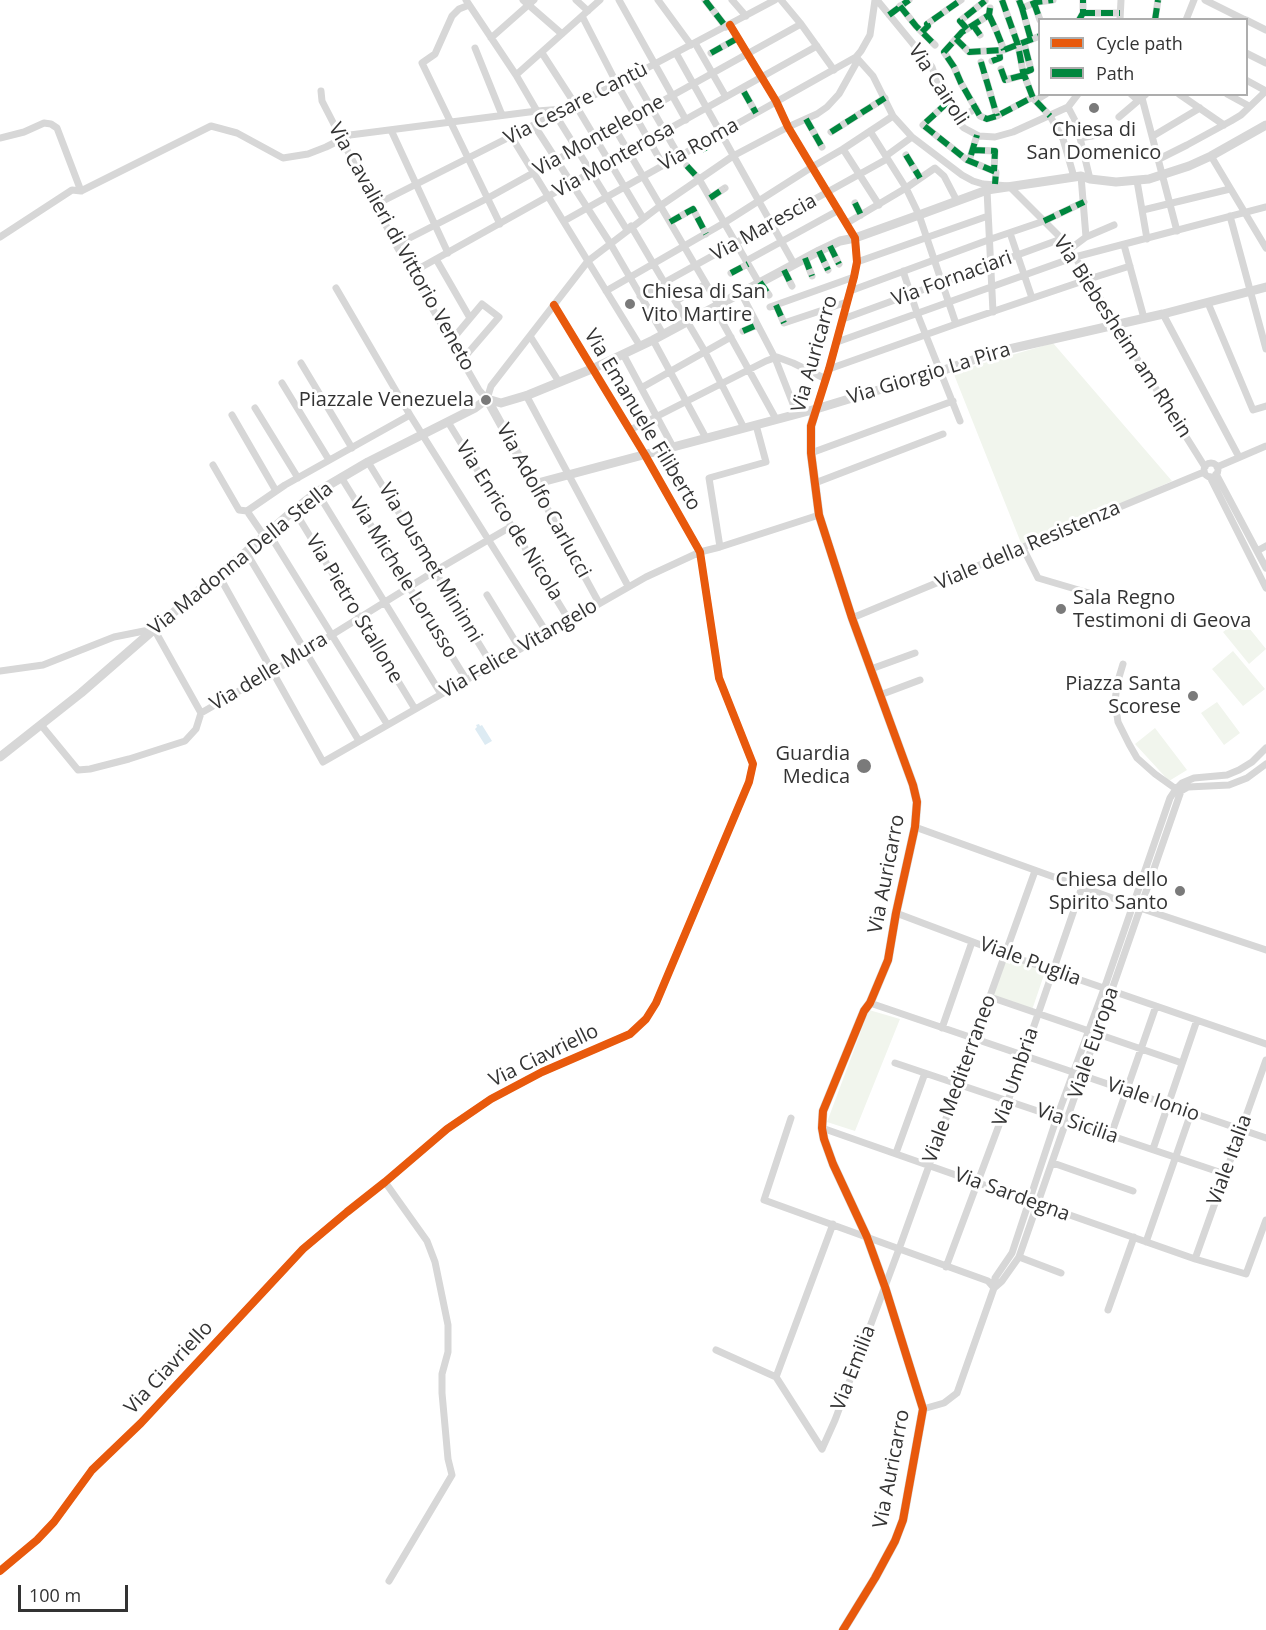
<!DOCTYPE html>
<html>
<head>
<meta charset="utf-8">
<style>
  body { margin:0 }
  #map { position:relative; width:1266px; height:1630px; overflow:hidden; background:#fff; font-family:"Open Sans",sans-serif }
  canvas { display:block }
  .legend { position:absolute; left:1038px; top:18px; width:210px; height:78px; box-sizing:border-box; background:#fff; border:2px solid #adadad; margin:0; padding:8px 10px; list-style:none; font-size:18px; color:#333 }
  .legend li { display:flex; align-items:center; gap:12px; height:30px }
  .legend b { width:30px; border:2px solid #adadad }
  .scale { position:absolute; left:18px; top:1585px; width:110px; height:27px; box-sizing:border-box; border:3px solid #333; border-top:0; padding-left:8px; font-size:18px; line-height:21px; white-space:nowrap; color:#333; -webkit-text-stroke:4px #fff; paint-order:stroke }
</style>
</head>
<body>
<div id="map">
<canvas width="1266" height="1630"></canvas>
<ul class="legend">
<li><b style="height:8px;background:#e8590c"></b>Cycle path</li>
<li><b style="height:8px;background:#00873e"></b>Path</li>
</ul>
<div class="scale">100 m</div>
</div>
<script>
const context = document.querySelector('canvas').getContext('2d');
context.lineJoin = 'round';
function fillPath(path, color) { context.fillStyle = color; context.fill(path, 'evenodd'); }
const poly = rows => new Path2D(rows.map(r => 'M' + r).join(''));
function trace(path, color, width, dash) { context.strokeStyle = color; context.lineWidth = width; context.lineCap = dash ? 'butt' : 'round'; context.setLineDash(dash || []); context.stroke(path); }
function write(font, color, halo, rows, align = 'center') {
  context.font = font + ' "Open Sans",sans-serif'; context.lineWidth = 6; context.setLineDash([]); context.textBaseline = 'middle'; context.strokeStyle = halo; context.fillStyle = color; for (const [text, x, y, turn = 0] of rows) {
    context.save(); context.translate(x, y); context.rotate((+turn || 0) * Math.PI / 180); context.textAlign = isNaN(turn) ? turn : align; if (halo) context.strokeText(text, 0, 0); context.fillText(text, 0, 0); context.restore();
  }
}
const green = poly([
  [1053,343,1172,481,1023,548,953,372],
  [1241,618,1266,649,1249,664,1223,632],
  [1233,651,1265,689,1243,706,1212,669],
  [1217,702,1240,733,1224,745,1201,713],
  [1155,728,1187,770,1169,781,1135,744],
  [1012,958,1046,969,1032,1010,991,996,1004,962,1010,964],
  [869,1010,900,1019,855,1131,827,1122]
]);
const water = poly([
  [479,724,480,726,482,725,492,741,485,745,475,729,477,727,476,725]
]);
const minor = poly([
  [466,0,516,75,537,111],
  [523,0,562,34],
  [576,0,588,11],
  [619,0,686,120],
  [658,0,691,45],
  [705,0,726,27],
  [732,0,746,16],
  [781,0,801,24,834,70],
  [877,0,932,67,936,79,959,123,964,128,979,136,995,137,1013,132,1068,107,1078,94],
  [1002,0,1018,45,1023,72,1033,98,1050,116,1063,139,1074,177],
  [1019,0,1022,8,1037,2,1053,0],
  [1205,0,1245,20],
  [1034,3,1040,20],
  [469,5,459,9,452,16,435,54,422,63,500,224],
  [900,6,916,26,935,45],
  [990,8,989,15,962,32,944,52,954,67,961,83,980,116,987,119,997,116,1033,97],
  [1022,8,1031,40],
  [1083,13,1120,13],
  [889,15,909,0],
  [989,15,996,30,1004,50],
  [582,16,617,84,663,165],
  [1079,20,1083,13,1083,0],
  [1120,20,1121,0],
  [1155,20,1158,0],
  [1186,20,1194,0],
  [1246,20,1266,30],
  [730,25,776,101,788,127,812,167,855,238,857,262,854,277,829,369,816,409],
  [973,25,980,35],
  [967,29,960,21,985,1],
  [922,32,928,26,927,24,961,0],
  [491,38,534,0],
  [956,39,969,52,1004,50,1040,36],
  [695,43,726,97],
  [475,48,502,115],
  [542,53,575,104,643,218],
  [676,53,794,264],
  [711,53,738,38],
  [1246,53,1266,63],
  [856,57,873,76,893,116,912,137,962,175,973,181,983,184,1009,186,1058,235,1075,257,1116,325,1205,467],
  [992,61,1000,58,999,51],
  [981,62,997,116],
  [1001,69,1005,80,1024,75],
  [1023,73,1031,70,1024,43],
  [516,75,600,0],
  [633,76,679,156],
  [1246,80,1266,91],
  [321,91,322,101,396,245,479,390,487,399],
  [744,92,756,113],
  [1131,94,1138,100],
  [1179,94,1224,125],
  [1227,94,1249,106],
  [1142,98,1177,231],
  [1036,100,1046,94],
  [948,102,923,125,967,160,996,172,995,184],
  [1068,107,1081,132,1080,138,1090,179],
  [555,114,627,230],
  [1119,117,1146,94],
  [806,119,822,147],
  [958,120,976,108],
  [534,125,610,243,663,334],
  [614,127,718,304],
  [391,130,448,253],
  [870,131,906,188,919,215,956,324],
  [831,132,885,98],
  [511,136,640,346],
  [1153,136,1200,108],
  [0,138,24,132,44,123,51,124,57,128,81,191,211,126,237,133,283,158,308,154,326,147,350,135,537,111,564,109],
  [1080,138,1103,134],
  [843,149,879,205],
  [973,150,995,151,994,171],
  [906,155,920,178],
  [886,156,912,137],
  [1211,156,1266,248],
  [1159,159,1187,145,1231,121,1241,115,1266,91],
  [969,161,977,135],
  [687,166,699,179,759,283],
  [1081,176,1086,237],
  [1137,181,1147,239],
  [987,190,993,312],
  [710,198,725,188],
  [855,203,861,215],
  [375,205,575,104,617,84,775,0],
  [1143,210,1230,189],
  [1230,216,1266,349],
  [564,221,856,57,861,51,870,35,875,0],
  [670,222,693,209,706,234],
  [847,223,906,188,935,168,944,176,957,201],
  [631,226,704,350,744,428],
  [1010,233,1032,298],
  [0,237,72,190,81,191],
  [396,245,488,198,801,24],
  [1124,245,1144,318],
  [830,246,839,264],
  [1070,249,1086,237,1114,225],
  [819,251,828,270],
  [805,258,812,276],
  [436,259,470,318],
  [746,261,839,210],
  [857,262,988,216],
  [784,270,792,286],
  [903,271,917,313,960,421],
  [411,273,817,46],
  [731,273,748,264],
  [760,282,769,295],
  [336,288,410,415],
  [606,291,724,223,812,167,843,149,893,116],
  [850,291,991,239,1044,221,1084,202],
  [741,293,775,358,797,414],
  [640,296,887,159],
  [676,301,706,284],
  [1208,303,1253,410,1266,406],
  [776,305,784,323,847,302],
  [714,307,776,419],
  [770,307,854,277],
  [1163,314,1239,457],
  [843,319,1061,239],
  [743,331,757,325],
  [530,336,559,382],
  [653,340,706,438],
  [451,341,482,304,499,317,462,360],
  [837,342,1075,257,1266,207],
  [623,354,673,447],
  [301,363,352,448],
  [829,369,956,324,1089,279,1130,266],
  [282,383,329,460],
  [641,388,731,337],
  [526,395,628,586],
  [487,399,491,386,588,261,660,206,733,156,788,127,817,114,827,107,839,94,858,60],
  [255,408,298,478],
  [232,415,276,491],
  [448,422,569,620],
  [630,430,766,361,777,357,793,363,826,379],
  [811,453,953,401],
  [368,462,492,665],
  '1204 470a7 7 0 1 1 14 0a7 7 0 1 1-14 0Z',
  [213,465,239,510,247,511],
  [1217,467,1266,446],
  [1216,474,1266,568],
  [341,477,466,679],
  [1210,477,1266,588],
  [815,483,943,434],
  [534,484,599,603],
  [317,492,441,694],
  [294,510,415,709],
  [268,532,387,724],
  [264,536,247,511,285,485,410,415,547,633],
  [720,547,709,478,766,462,756,425],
  [1023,548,1038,578,1099,596],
  [1257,551,1266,546],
  [246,552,359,741],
  [218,574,323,762,646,577,700,552,720,547,819,515],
  [487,595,520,649],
  [852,618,1204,472],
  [1123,664,1117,684,1115,702,1118,722,1129,744,1137,758,1155,774,1176,789,1182,783,1194,778,1227,775,1239,770,1252,762,1266,748],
  [871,669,915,653],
  [0,671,43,665,114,637,154,629,201,713],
  [880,695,920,680],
  [41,725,78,770,90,769,129,759,185,741,196,729,201,713,272,672,435,571,512,526],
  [915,827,1140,908,1266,950],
  [896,913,1005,954,1266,1044],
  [990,997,1182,1063],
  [870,1003,1266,1138],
  [942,1028,972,942],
  [895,1063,1225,1174],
  [791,1118,764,1200,988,1281,994,1288],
  [822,1128,1195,1259,1246,1274,1266,1220],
  [1111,1135,1156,1006],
  [1153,1149,1197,1020],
  [896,1153,925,1073],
  [1053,1163,1133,1191],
  [385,1182,427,1241,435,1262,448,1325,448,1352,442,1374,442,1393,448,1459,452,1475,389,1581],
  [1146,1242,1191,1113],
  [1019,1257,1061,1273],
  [1195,1259,1266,1060],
  [946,1267,1008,1101,1082,887],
  [994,1288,1002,1281,1019,1257,1181,791,1188,787,1229,785,1247,778,1266,764],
  [1108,1310,1134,1237],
  [716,1350,776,1377,833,1224],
  [776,1377,822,1449],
  [923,1409,944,1403,957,1393,994,1288,995,1278,1012,1253,1057,1117,1104,989,1170,798,1176,789],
  [822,1449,835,1420,899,1249,1035,871],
  [0,1571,37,1540,54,1522,92,1470,141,1423,303,1249,347,1212,385,1182,447,1129,491,1099,542,1072,630,1034,646,1019,656,1003,749,782,753,764,719,678,700,552,645,455,554,305]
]);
const tertiary = poly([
  [487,399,534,484,816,409,941,371,996,352,1163,314,1266,287],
  [487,399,501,403,528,395,594,368,653,340,819,251,840,241,855,238,919,215,987,190,1081,176,1090,179,1116,182,1149,179,1189,166,1211,156,1266,125],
  [816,409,811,426,811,453,819,515,852,618,913,785,917,802,915,827,896,913,888,960,870,1003,864,1011,823,1111,822,1128,824,1139,833,1164,867,1237,885,1287,923,1409,903,1520,895,1541,875,1578,843,1630],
  [0,757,81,693,204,586,246,552,294,510,317,492,368,462,475,408,487,399]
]);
const quiet = poly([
  [705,0,726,27],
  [1002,0,1018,45,1023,72,1033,98,1050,116],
  [1019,0,1022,8,1037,2,1053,0],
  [1034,3,1040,20],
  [900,6,916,26,935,45],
  [990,8,989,15,962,32,944,52,954,67,961,83,980,116,987,119,997,116,1033,97],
  [1022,8,1031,40],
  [1083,13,1120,13],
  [889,15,909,0],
  [989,15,996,30,1004,50],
  [1079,20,1083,13,1083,0],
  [1155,20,1158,0],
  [973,25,980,35],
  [967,29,960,21,985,1],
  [922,32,928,26,927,24,961,0],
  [956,39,969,52,1004,50,1040,36],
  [711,53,738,38],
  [992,61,1000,58,999,51],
  [981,62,997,116],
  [1001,69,1005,80,1024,75],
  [1023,73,1031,70,1024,43],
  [744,92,756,113],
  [948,102,923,125,967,160,996,172,995,184],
  [806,119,822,147],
  [958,120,976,108],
  [831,132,885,98],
  [702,144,706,151],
  [973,150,995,151,994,171],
  [906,155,920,178],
  [971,155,977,135],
  [687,166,699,179],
  [710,198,725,188],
  [855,203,861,215],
  [1044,221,1084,202],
  [670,222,693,209,706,234],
  [830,246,839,264],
  [819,251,828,270],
  [805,258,812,276],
  [784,270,792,286],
  [731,273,748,264],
  [760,282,769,295],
  [776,305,784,323],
  [743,331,757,325]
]);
const cycleway = poly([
  [730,25,776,101,788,127,812,167,855,238,857,262,854,277,829,369,811,426,811,453,819,515,852,618,913,785,917,802,915,827,896,913,888,960,870,1003,864,1011,823,1111,822,1128,824,1139,833,1164,867,1237,885,1287,923,1409,903,1520,895,1541,875,1578,843,1630],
  [0,1571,37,1540,54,1522,92,1470,141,1423,303,1249,347,1212,385,1182,447,1129,491,1099,542,1072,630,1034,646,1019,656,1003,749,782,753,764,719,678,700,552,645,455,554,305]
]);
const markers = [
  [1094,108,6,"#7a7a7a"],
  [630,304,6,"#7a7a7a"],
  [486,400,6,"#7a7a7a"],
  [1061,609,6,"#7a7a7a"],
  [1193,696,6,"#7a7a7a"],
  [864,766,8,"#7a7a7a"],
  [1180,891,6,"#7a7a7a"]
];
const streetNames = [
  ["Via Cairoli",938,85,57],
  ["Via Cesare Cantù",576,104,-27],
  ["Via Monteleone",599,136,-29],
  ["Via Roma",699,145,-29],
  ["Via Monterosa",614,160,-29],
  ["Via Marescia",764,228,-29],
  ["Via Cavalieri di Vittorio Veneto",401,247,61],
  ["Via Fornaciari",952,279,-20],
  ["Via Biebesheim am Rhein",1122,337,57],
  ["Via Auricarro",815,354,-74],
  ["Via Giorgio La Pira",929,374,-17],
  ["Via Emanuele Filiberto",642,420,59],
  ["Via Adolfo Carlucci",543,501,61],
  ["Via Enrico de Nicola",509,521,58],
  ["Viale della Resistenza",1028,546,-23],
  ["Via Madonna Della Stella",241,559,-39],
  ["Via Dusmet Mininni",430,563,59],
  ["Via Michele Lorusso",403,578,58],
  ["Via Pietro Stallone",354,609,59],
  ["Via Felice Vitangelo",519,649,-30],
  ["Via delle Mura",269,672,-31],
  ["Via Auricarro",887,874,-79],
  ["Viale Puglia",1030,962,20],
  ["Viale Europa",1094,1043,-71],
  ["Via Ciavriello",544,1056,-26],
  ["Via Umbria",1016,1077,-71],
  ["Viale Mediterraneo",960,1079,-70],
  ["Viale Ionio",1153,1100,19],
  ["Via Sicilia",1077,1124,19],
  ["Viale Italia",1230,1160,-70],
  ["Via Sardegna",1012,1195,20],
  ["Via Ciavriello",169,1368,-47],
  ["Via Emilia",854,1368,-69],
  ["Via Auricarro",892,1469,-79]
];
const poiNames = [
  ["Chiesa di",1094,130,"center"],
  ["San Domenico",1094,153,"center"],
  ["Chiesa di San",642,292,"left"],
  ["Vito Martire",642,315,"left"],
  ["Piazzale Venezuela",474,400],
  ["Sala Regno",1073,598,"left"],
  ["Testimoni di Geova",1073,621,"left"],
  ["Piazza Santa",1181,684],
  ["Scorese",1181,707],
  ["Guardia",850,754],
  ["Medica",850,777],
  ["Chiesa dello",1168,880],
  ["Spirito Santo",1168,903]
];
fillPath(green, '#f1f5ed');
fillPath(water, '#ddebf3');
trace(minor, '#d7d7d7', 7);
trace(tertiary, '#d7d7d7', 9);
trace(quiet, '#00873e', 6, [12, 6]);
trace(cycleway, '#e8590c', 8);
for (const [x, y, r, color] of markers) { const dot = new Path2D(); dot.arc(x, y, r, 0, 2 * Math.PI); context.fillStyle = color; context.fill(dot); trace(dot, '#fff', 2); }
write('20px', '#333', '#fff', streetNames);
write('20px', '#333', '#fff', poiNames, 'right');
</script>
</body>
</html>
